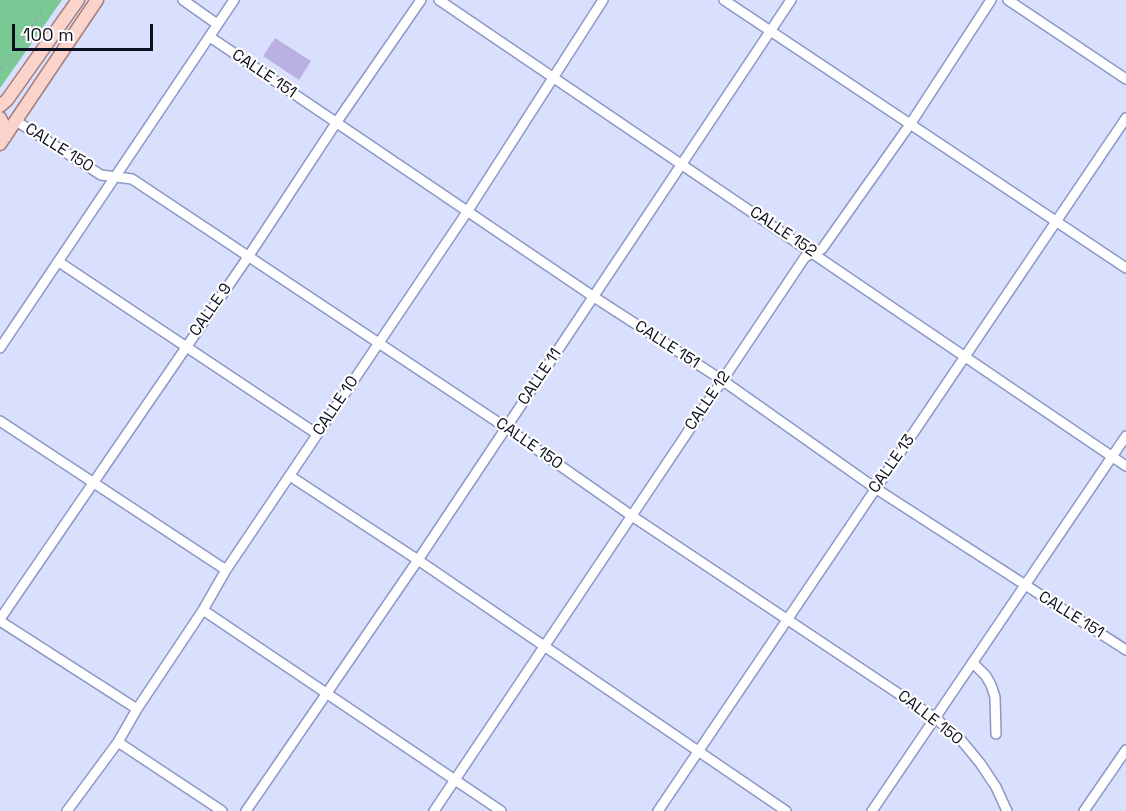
<!DOCTYPE html>
<html>
<head>
<meta charset="utf-8">
<style>
  body { margin:0 }
  #map { position:relative; width:1126px; height:811px; overflow:hidden; background:#d9e0fe; font-family:"Space Grotesk",sans-serif }
  canvas { display:block }
  .scale { position:absolute; left:12px; top:24px; width:141px; height:27px; box-sizing:border-box; border:3px solid #0b0e1e; border-top:0; padding-left:8px; font-size:18px; line-height:21px; white-space:nowrap; color:#0b0e1e; -webkit-text-stroke:4px #fff; paint-order:stroke }
</style>
</head>
<body>
<div id="map">
<canvas width="1126" height="811"></canvas>
<div class="scale">100 m</div>
</div>
<script>
const context = document.querySelector('canvas').getContext('2d');
context.lineJoin = 'round';
function fillPath(path, color) { context.fillStyle = color; context.fill(path, 'evenodd'); }
const poly = rows => new Path2D(rows.map(r => 'M' + r).join(''));
function trace(path, color, width, dash) { context.strokeStyle = color; context.lineWidth = width; context.lineCap = dash ? 'butt' : 'round'; context.setLineDash(dash || []); context.stroke(path); }
function write(font, color, halo, rows, align = 'center') {
  context.font = font + ' "Space Grotesk",sans-serif'; context.lineWidth = 4.5; context.setLineDash([]); context.textBaseline = 'middle'; context.strokeStyle = halo; context.fillStyle = color; for (const [text, x, y, turn = 0] of rows) {
    context.save(); context.translate(x, y); context.rotate((+turn || 0) * Math.PI / 180); context.textAlign = isNaN(turn) ? turn : align; if (halo) context.strokeText(text, 0, 0); context.fillText(text, 0, 0); context.restore();
  }
}
const green = poly([
  [0,0,62,0,0,88]
]);
const building = poly([
  [275,38,311,61,299,80,263,56]
]);
const path = poly([
  [0,69,40,15,44,0]
]);
const minor = poly([
  [183,0,217,24],
  [439,0,1126,466],
  [724,0,1126,268],
  [1008,0,1126,79],
  [210,37,594,297,722,380,875,488,1126,650],
  [16,121,101,175,132,179,505,427,632,516,935,718,961,740,980,763,996,787,1007,811],
  [59,262,317,434],
  [0,348,234,0],
  [0,421,226,570],
  [290,476,418,560,786,811],
  [203,610,501,811],
  [0,619,248,257,336,123,421,0],
  [0,621,137,709],
  [973,663,986,676,991,685,995,697,996,734],
  [118,742,222,811],
  [67,811,118,742,137,709,203,610,226,570,467,212,603,0],
  [246,811,418,560,791,0],
  [434,811,805,257,822,249,911,123,991,0],
  [658,811,1126,118],
  [872,811,1126,436],
  [1084,811,1126,750]
]);
const major = poly([
  [0,106,7,100,78,0],
  [0,118,6,129,5,137],
  [0,144,97,0]
]);
const streetNames = [
  ["CALLE 151",264,74,34],
  ["CALLE 150",59,148,32],
  ["CALLE 152",783,232,34],
  ["CALLE 9",211,310,-55],
  ["CALLE 151",667,345,33],
  ["CALLE 11",540,377,-56],
  ["CALLE 12",708,401,-56],
  ["CALLE 10",336,406,-56],
  ["CALLE 150",529,444,35],
  ["CALLE 13",892,464,-55],
  ["CALLE 151",1071,615,32],
  ["CALLE 150",930,718,38]
];
fillPath(green, '#7ac995');
fillPath(building, '#bab0e1');
trace(minor, '#8c97c6', 12);
trace(major, '#a47c78', 15);
trace(path, '#999fb8', 1.5, [3, 4.5]);
trace(minor, '#fff', 9);
trace(major, '#fad4cb', 12);
write('16px', '#0b0e1e', '#fff', streetNames);
</script>
</body>
</html>
